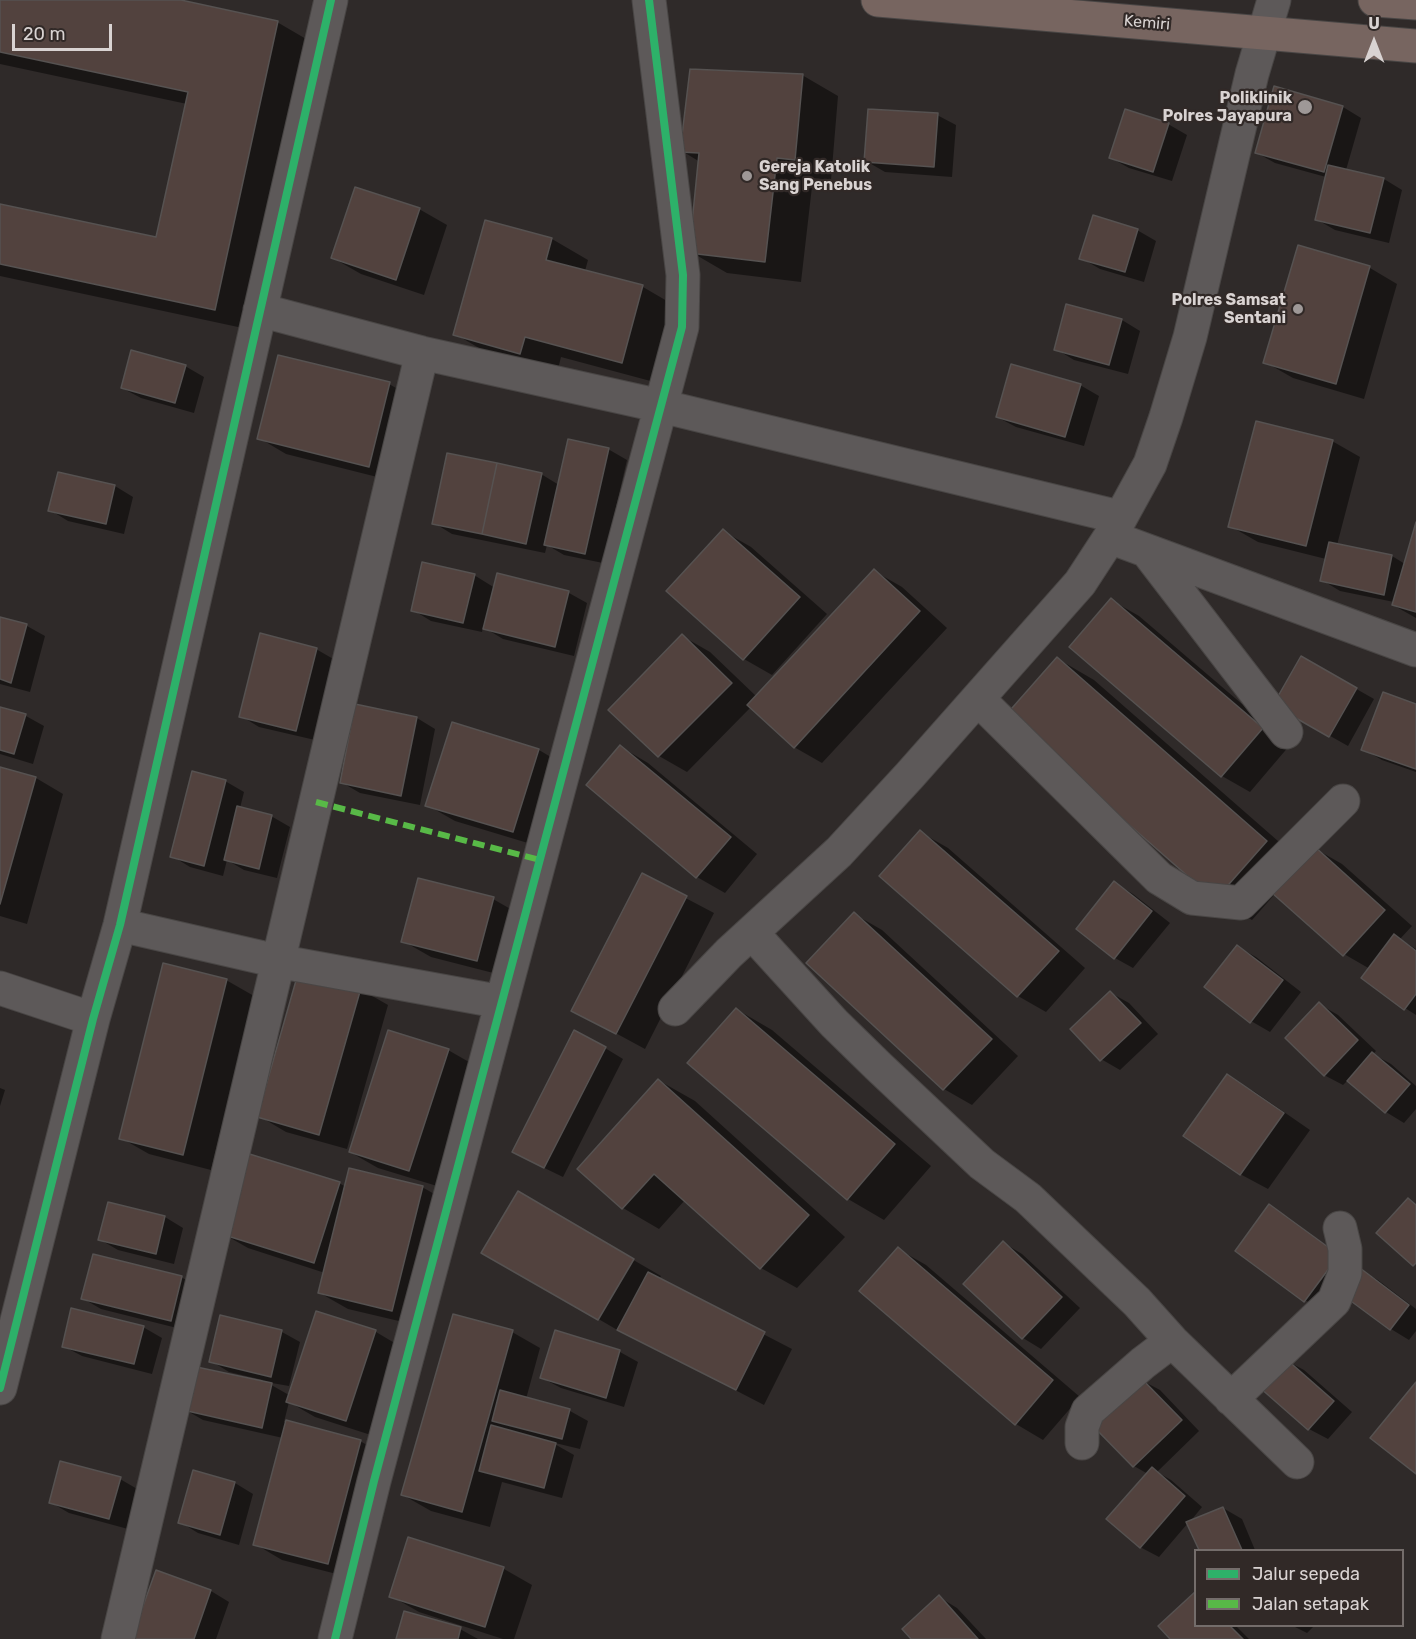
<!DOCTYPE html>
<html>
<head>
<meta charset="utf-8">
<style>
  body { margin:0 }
  #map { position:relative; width:1416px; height:1639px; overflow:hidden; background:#2f2a29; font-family:Rubik,sans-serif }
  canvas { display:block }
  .legend { position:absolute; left:1194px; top:1549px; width:210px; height:78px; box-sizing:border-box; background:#312927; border:2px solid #746d6b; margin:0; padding:8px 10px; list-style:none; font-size:18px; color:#d9d3d2 }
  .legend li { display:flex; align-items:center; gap:12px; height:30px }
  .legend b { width:30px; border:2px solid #746d6b }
  .north { position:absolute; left:1344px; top:12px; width:60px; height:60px; -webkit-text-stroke:4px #312927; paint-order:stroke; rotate:0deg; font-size:16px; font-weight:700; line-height:24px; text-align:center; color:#d9d3d2 }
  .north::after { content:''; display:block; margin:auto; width:21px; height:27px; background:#d9d3d2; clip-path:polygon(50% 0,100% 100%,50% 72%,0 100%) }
  .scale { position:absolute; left:12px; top:24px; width:100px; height:27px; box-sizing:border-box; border:3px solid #d9d3d2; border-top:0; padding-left:8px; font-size:18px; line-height:21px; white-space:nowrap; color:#d9d3d2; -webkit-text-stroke:4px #312927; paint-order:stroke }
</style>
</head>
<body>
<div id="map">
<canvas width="1416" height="1639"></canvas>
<ul class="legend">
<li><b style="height:8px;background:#2db169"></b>Jalur sepeda</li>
<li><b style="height:8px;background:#58b947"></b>Jalan setapak</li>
</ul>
<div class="north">U</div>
<div class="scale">20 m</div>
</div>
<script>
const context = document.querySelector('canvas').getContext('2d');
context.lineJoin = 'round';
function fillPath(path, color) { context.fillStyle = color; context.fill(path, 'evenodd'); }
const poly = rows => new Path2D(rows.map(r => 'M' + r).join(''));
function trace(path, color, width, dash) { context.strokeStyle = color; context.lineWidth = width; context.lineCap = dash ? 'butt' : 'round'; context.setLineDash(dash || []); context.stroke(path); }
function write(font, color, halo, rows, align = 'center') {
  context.font = font + ' Rubik,sans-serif'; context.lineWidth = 4.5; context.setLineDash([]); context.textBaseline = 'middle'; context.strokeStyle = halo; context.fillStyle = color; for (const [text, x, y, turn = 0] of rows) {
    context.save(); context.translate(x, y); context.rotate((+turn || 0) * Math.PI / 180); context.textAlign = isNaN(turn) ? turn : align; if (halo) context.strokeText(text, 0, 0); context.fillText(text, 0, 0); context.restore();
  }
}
const shadow = poly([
  [0,0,174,0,277,22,313,43,252,330,0,276,0,205,157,239,187,104,0,64],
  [802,75,838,96,831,180,813,178,801,282,727,273,691,252,700,162,682,151],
  [1343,107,1361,118,1346,170,1384,179,1402,190,1389,243,1335,230,1316,219,1326,177,1275,163,1257,153],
  [937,115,956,125,952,177,885,172,866,161],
  [1168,124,1187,135,1172,181,1129,168,1111,158],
  [419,209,447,225,424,295,361,274,333,258],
  [1137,230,1156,241,1144,282,1100,269,1081,258],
  [552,239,588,260,585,271,643,287,679,308,658,383,561,357,557,373,491,355,455,334],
  [1299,247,1370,268,1397,284,1364,399,1293,378,1265,362],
  [1122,320,1140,331,1128,374,1074,360,1056,349],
  [185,366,204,377,194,413,141,398,122,388],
  [389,384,417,400,397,482,286,454,259,438],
  [1080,385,1099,396,1084,446,1016,427,997,417],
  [1332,441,1360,457,1337,545,1392,556,1405,564,1416,527,1416,618,1393,605,1394,602,1340,591,1322,580,1326,559,1258,542,1230,526],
  [608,449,627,460,603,563,564,555,547,545,545,553,452,534,434,523,541,474,559,485],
  [115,486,133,497,124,534,68,521,50,510],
  [723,531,751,547,827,614,772,675,744,659],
  [874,571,902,587,947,628,822,763,794,747,751,707,687,772,659,756,611,710,682,636,710,652,757,697],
  [474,575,495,588,569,593,587,603,574,656,503,639,483,627,482,632,431,621,413,610],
  [1111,600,1139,616,1290,745,1250,792,1222,776,1071,647],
  [0,618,27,626,45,636,30,692,0,684],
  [316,649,335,660,315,740,259,727,241,716],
  [1302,658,1374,699,1348,746,1275,705],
  [1058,659,1094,680,1302,862,1314,848,1342,864,1412,926,1400,939,1416,949,1416,1015,1405,1008,1370,969,1344,954,1275,894,1252,920,1216,899],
  [1416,706,1416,772,1382,760,1363,749],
  [0,708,26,716,44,726,33,764,0,754],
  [417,718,435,729,420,805,360,793,341,782],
  [621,747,648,763,757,854,725,893,697,877],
  [539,750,566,766,541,847,455,821,427,805],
  [0,768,36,778,63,794,27,924,0,916],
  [225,781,244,792,240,808,271,816,290,827,277,878,244,870,227,860,223,876,190,867,172,856],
  [920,832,948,848,1085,968,1046,1012,1018,996,881,876],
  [642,875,714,913,645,1049,573,1010],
  [1115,883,1133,894,1170,923,1133,968,1115,958],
  [493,899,521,915,505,976,431,957,403,941],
  [854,914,882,930,1018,1056,972,1105,944,1089,808,963],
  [1238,947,1256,957,1301,992,1270,1032,1251,1021],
  [226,980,254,996,211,1170,149,1154,121,1138],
  [360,989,388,1005,347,1149,286,1132,259,1116],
  [1111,993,1129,1003,1158,1034,1120,1070,1101,1059],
  [1319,1004,1338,1015,1376,1051,1373,1054,1391,1064,1416,1086,1416,1109,1404,1123,1386,1112,1348,1080,1343,1085,1324,1075],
  [736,1009,772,1030,931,1166,884,1220,848,1199],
  [605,1048,623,1059,563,1177,532,1162],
  [448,1050,476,1066,437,1186,378,1168,350,1152],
  [1227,1076,1255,1092,1310,1130,1268,1189,1240,1174],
  [658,1080,695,1101,845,1237,797,1288,761,1268,685,1200,659,1229,623,1208],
  [0,1088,5,1090,0,1106],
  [339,1183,346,1187,422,1187,450,1203,420,1326,348,1309,320,1293,325,1273,248,1248,220,1232],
  [518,1193,661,1276,659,1280,792,1349,764,1405,627,1334,626,1335,483,1252],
  [1269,1206,1288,1217,1356,1267,1323,1311,1305,1300],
  [165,1217,183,1228,174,1264,118,1250,99,1239],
  [1004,1243,1022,1254,1080,1308,1041,1349,1023,1338],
  [898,1249,926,1265,1080,1397,1043,1440,1016,1424],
  [1360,1270,1378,1280,1416,1309,1416,1331,1409,1340,1391,1329],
  [181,1277,200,1288,189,1331,101,1309,82,1298],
  [317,1313,376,1332,403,1348,374,1436,315,1417,289,1402,284,1422,360,1441,388,1457,356,1579,282,1560,255,1544,283,1438,203,1420,184,1409,262,1383,263,1380,229,1372,211,1361,221,1317,282,1332,300,1342,289,1386,266,1382,289,1395],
  [143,1327,162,1338,152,1374,82,1356,63,1346],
  [512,1332,540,1348,526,1399,570,1411,588,1421,580,1449,551,1442,574,1455,562,1498,502,1482,490,1527,431,1511,403,1495],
  [556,1332,620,1352,638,1362,624,1407,561,1388,542,1378],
  [1285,1360,1304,1370,1352,1412,1328,1439,1309,1429],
  [1141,1380,1160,1390,1199,1431,1157,1472,1171,1480,1202,1507,1189,1523,1223,1508,1242,1519,1255,1550,1200,1550,1188,1523,1159,1557,1140,1547,1148,1474,1134,1466],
  [194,1471,235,1483,253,1494,239,1545,198,1533,180,1522],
  [120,1479,139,1490,128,1529,69,1513,50,1502],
  [409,1539,504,1569,532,1585,514,1639,503,1639,419,1612,391,1596],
  [156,1572,211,1591,229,1602,216,1639,133,1639],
  [939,1597,957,1608,986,1639,913,1639],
  [1196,1626,1236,1626,1249,1639,1172,1639],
  [1293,1626,1314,1626,1307,1633],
  [460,1629,478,1639,397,1639]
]);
const building = poly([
  [0,0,181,0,278,21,215,310,0,264,0,204,156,237,188,92,0,52,0,0],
  [690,69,803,74,795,160,777,158,765,262,689,253,699,153,680,152,690,69],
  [1274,86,1343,106,1324,172,1255,153,1274,86],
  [868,109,938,113,934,167,864,162,868,109],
  [1125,109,1169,123,1153,172,1109,158,1125,109],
  [1328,165,1384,178,1370,233,1315,220,1328,165],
  [355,187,420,208,396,280,331,258,355,187],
  [1093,215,1138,229,1125,272,1079,259,1093,215],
  [485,220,552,238,546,260,643,285,622,363,525,337,520,354,453,335,485,220],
  [1298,245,1370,266,1336,384,1263,363,1298,245],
  [1066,304,1122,319,1109,365,1054,350,1066,304],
  [131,350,186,365,175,403,121,388,131,350],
  [278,355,390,382,369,467,257,439,278,355],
  [1011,364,1081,384,1065,437,996,417,1011,364],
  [1256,421,1333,440,1306,546,1228,527,1256,421],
  [568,439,609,448,585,554,544,545,568,439],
  [447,453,497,463,482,534,432,524,447,453],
  [497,463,542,473,526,544,482,534,497,463],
  [58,472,115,485,106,524,48,511,58,472],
  [1416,522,1416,612,1392,605,1416,522],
  [723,529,800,597,743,660,666,591,723,529],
  [1329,542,1392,555,1384,595,1320,581,1329,542],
  [422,562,475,574,463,623,411,611,422,562],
  [874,569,920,611,794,748,747,705,874,569],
  [497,573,569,591,555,647,483,629,497,573],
  [1111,598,1263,728,1221,777,1069,647,1111,598],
  [0,617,27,624,11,683,0,679,0,617],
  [260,633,317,648,296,731,239,717,260,633],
  [682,634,732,683,658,757,608,710,682,634],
  [1301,656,1357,688,1329,737,1273,705,1301,656],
  [1057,657,1267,841,1215,900,1005,716,1057,657],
  [1383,692,1416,704,1416,769,1361,750,1383,692],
  [355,704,417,717,401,796,340,783,355,704],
  [0,707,26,714,14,754,0,750,0,707],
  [452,722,539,749,513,832,425,806,452,722],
  [620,745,731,837,696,878,586,785,620,745],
  [0,767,36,777,0,904,0,767],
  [192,771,226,780,204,866,170,857,192,771],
  [237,806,272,815,259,869,224,860,237,806],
  [920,830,1059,951,1017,997,879,876,920,830],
  [1314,846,1385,910,1343,956,1272,893,1314,846],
  [642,873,687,896,616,1034,571,1011,642,873],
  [418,878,494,897,477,961,401,942,418,878],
  [1114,881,1152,911,1114,959,1076,929,1114,881],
  [854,912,992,1039,943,1090,806,963,854,912],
  [1394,934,1416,951,1416,994,1404,1010,1361,978,1394,934],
  [1237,945,1283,980,1250,1023,1204,987,1237,945],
  [163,963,227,979,183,1155,119,1139,163,963],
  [299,970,361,988,319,1135,257,1117,299,970],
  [1110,991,1141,1023,1100,1061,1070,1029,1110,991],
  [1319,1002,1358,1040,1324,1076,1285,1038,1319,1002],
  [736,1008,895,1144,847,1200,687,1063,736,1008],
  [388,1030,449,1049,409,1171,349,1152,388,1030],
  [574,1030,606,1047,544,1168,512,1152,574,1030],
  [1372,1052,1410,1084,1385,1113,1347,1081,1372,1052],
  [1227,1074,1284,1113,1240,1175,1183,1136,1227,1074],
  [658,1079,809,1215,760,1269,654,1174,622,1209,577,1169,658,1079],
  [243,1152,340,1182,314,1263,218,1233,243,1152],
  [349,1168,423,1186,392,1311,318,1293,349,1168],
  [518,1191,634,1259,598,1320,481,1253,518,1191],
  [1408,1198,1416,1205,1416,1263,1413,1266,1376,1233,1408,1198],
  [108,1202,165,1216,156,1254,98,1240,108,1202],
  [1269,1204,1339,1255,1304,1302,1235,1251,1269,1204],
  [1003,1241,1062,1297,1022,1339,963,1284,1003,1241],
  [898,1247,1053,1380,1015,1425,859,1291,898,1247],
  [93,1254,182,1276,171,1321,81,1299,93,1254],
  [1360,1268,1409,1305,1390,1330,1340,1293,1360,1268],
  [648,1272,765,1332,736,1390,617,1330,648,1272],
  [71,1308,144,1326,134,1364,62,1347,71,1308],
  [316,1311,376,1330,346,1421,286,1402,316,1311],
  [453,1314,513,1330,462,1512,401,1495,453,1314],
  [220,1315,282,1330,271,1377,209,1362,220,1315],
  [555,1330,620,1350,606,1398,540,1378,555,1330],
  [1285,1358,1334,1401,1308,1430,1259,1387,1285,1358],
  [192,1366,272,1383,262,1428,183,1410,192,1366],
  [1141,1378,1182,1420,1133,1467,1092,1425,1141,1378],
  [1416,1382,1416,1474,1370,1438,1416,1382],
  [500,1390,570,1409,562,1439,492,1421,500,1390],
  [286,1420,361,1440,328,1564,253,1545,286,1420],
  [491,1425,556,1443,544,1488,479,1471,491,1425],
  [60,1461,121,1477,109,1519,49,1503,60,1461],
  [1152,1467,1185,1496,1140,1548,1106,1519,1152,1467],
  [193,1470,235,1482,220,1535,178,1523,193,1470],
  [1223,1507,1242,1550,1199,1550,1186,1522,1223,1507],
  [408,1537,504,1567,485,1627,389,1597,408,1537],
  [156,1570,211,1590,194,1639,131,1639,156,1570],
  [1196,1591,1196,1626,1230,1626,1243,1639,1170,1639,1158,1626,1196,1591],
  [939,1595,978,1639,911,1639,902,1629,939,1595],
  [404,1611,461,1627,458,1639,396,1639,404,1611]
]);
const minor = poly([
  [260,310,422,353,661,406,1119,517],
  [1110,537,1416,650],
  [1147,551,1286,732],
  [979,700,1159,878,1192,898,1241,903,1343,801],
  [120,925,277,961,502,1002],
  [752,933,834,1023,878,1066,982,1164,1028,1198,1137,1302,1172,1341,1297,1462],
  [0,988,93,1019],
  [675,1009,729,953,839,852,910,775,1080,583,1110,537,1150,464,1166,417,1190,337,1252,74,1274,0],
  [0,1388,93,1019,120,925,331,0],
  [1231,1399,1334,1301,1345,1273,1345,1249,1340,1228],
  [1082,1443,1082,1427,1088,1411,1143,1363,1172,1341],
  [118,1639,422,353],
  [335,1639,374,1481,682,327,683,275,649,0]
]);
const highway = poly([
  [878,0,1416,46],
  [1375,0,1416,3]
]);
const quiet = poly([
  [316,802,540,860]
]);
const cycleway = poly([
  [0,1388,93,1019,120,925,331,0],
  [335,1639,374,1481,682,327,683,275,649,0]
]);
const markers = [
  [1305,107,8,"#9e9897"],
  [747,176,6,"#9e9897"],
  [1298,309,6,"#9e9897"]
];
const streetNames = [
  ["Kemiri",1147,23,5]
];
const poiNames = [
  ["Poliklinik",1292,98],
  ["Polres Jayapura",1292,116],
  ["Gereja Katolik",759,167,"left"],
  ["Sang Penebus",759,185,"left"],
  ["Polres Samsat",1286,300],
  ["Sentani",1286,318]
];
fillPath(shadow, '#0007');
fillPath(building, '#52423e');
trace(building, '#565251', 1.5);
trace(minor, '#494645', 35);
trace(highway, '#494645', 35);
trace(minor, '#5d5959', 33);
trace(highway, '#776560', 33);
trace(quiet, '#58b947', 6, [12, 6]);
trace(cycleway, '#2db169', 8);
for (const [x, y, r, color] of markers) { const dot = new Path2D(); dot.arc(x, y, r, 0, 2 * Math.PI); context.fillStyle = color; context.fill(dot); trace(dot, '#312927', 2); }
write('16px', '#d9d3d2', '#312927', streetNames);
write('bold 16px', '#d9d3d2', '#312927', poiNames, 'right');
</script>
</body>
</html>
